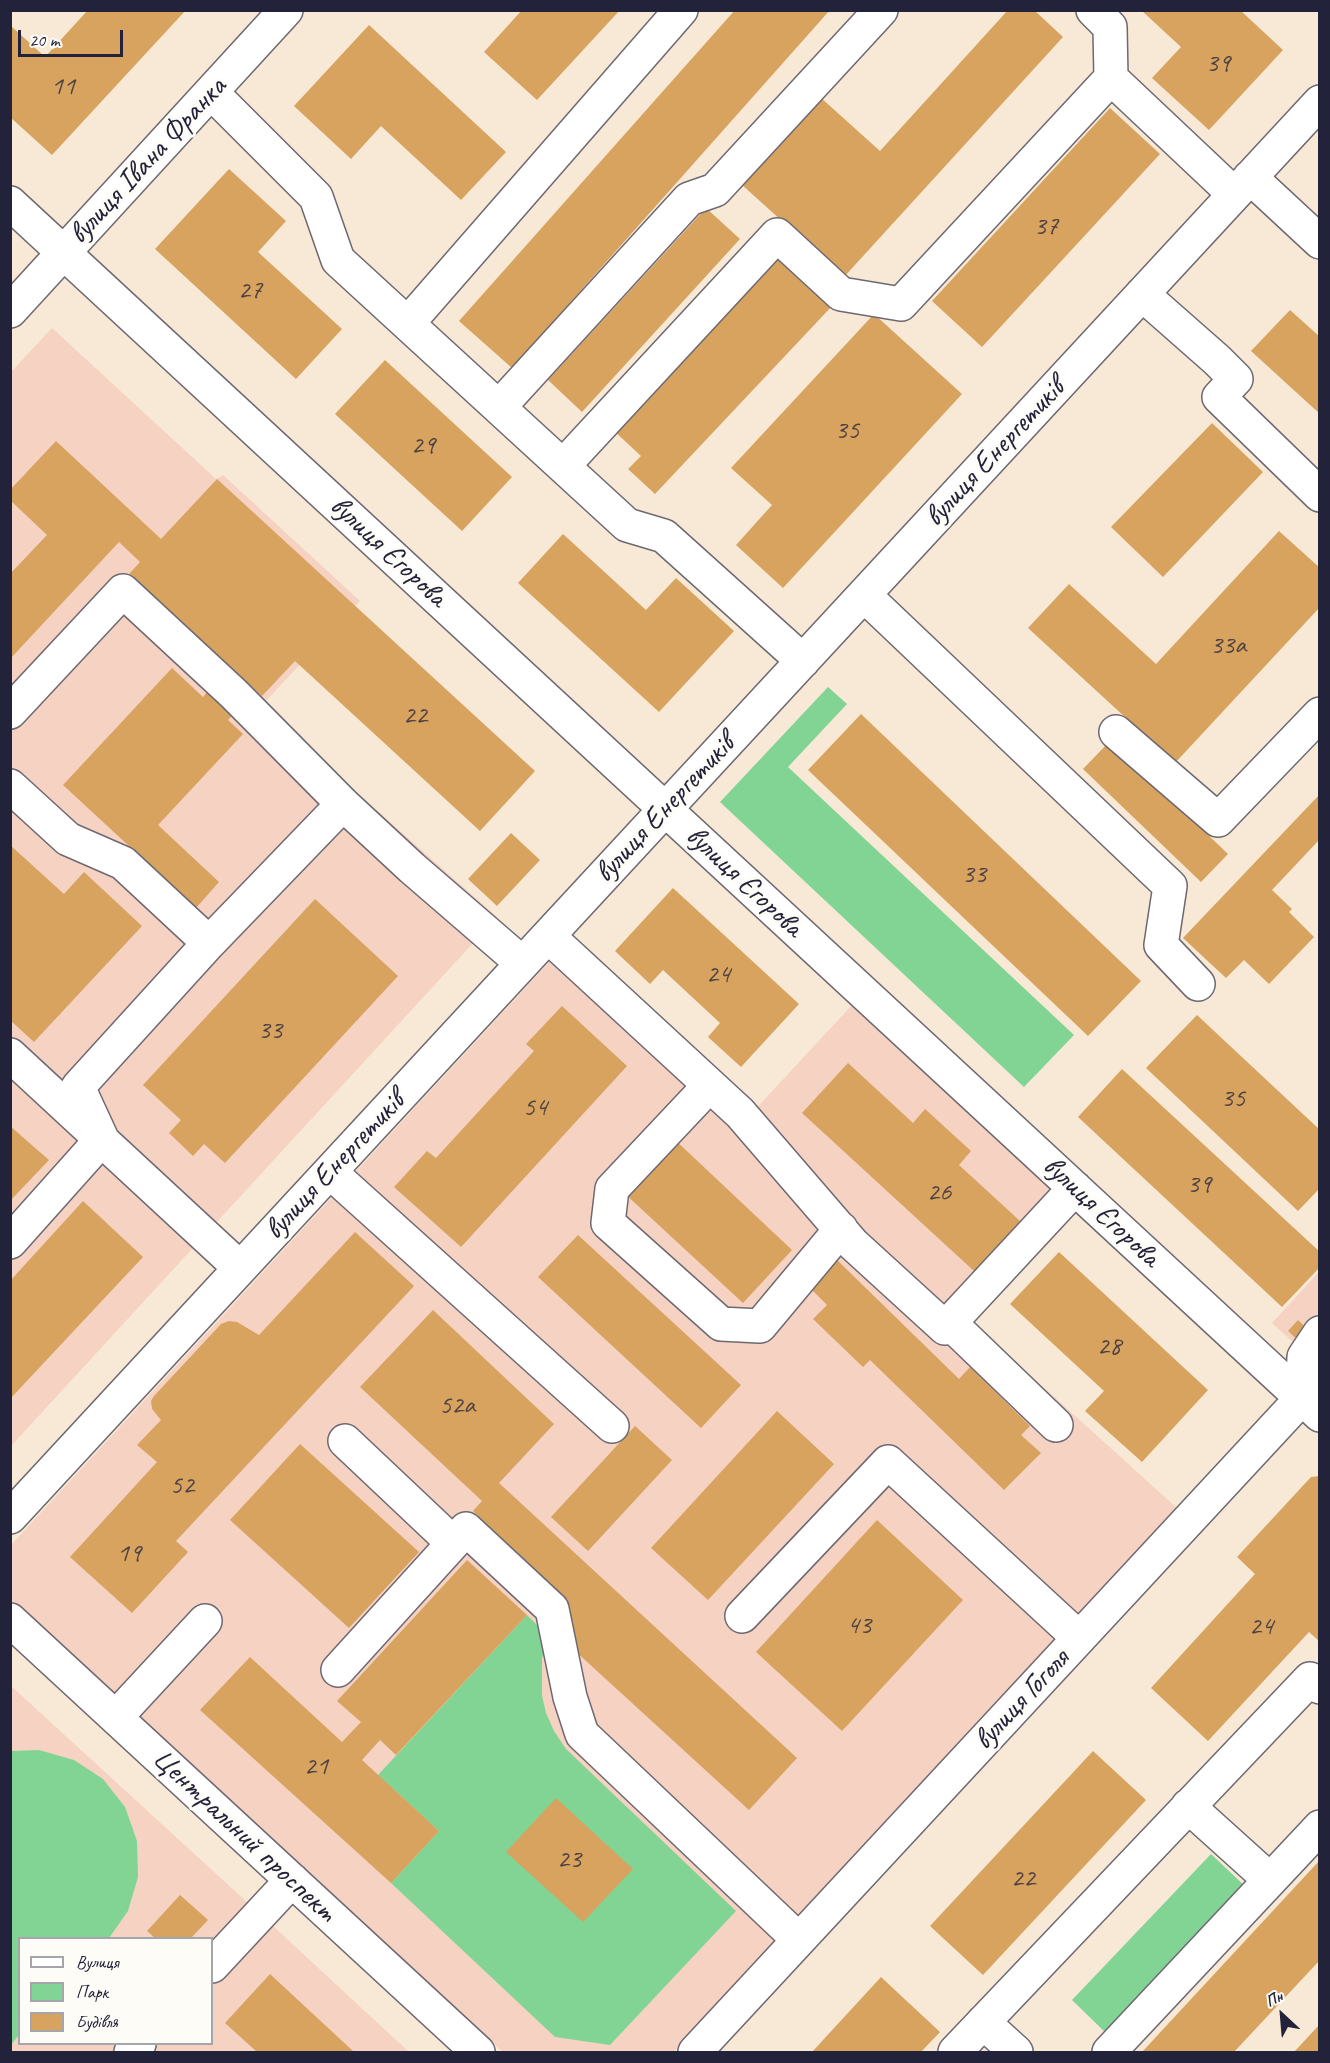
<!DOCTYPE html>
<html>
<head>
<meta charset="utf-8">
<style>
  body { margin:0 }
  #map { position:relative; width:1330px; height:2063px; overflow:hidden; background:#f7e9d5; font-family:Caveat,sans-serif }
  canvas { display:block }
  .frame { position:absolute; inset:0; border:12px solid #22223b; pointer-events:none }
  .legend { position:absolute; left:18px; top:1937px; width:195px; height:108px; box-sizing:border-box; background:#fdfcf7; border:2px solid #a5a5ac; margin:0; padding:8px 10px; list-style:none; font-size:18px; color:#22223b }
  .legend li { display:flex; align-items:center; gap:12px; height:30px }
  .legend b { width:30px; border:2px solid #a5a5ac }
  .north { position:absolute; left:1252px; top:1985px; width:60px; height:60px; -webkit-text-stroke:4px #fdfcf7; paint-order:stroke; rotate:334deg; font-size:16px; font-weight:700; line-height:24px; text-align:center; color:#22223b }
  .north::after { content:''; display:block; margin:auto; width:21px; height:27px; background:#22223b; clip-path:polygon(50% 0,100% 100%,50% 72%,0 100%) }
  .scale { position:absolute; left:18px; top:30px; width:105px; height:27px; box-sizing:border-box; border:3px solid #22223b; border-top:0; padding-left:8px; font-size:18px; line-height:21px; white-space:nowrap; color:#22223b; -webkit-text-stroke:4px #fdfcf7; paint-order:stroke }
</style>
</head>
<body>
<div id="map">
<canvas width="1330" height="2063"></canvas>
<div class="frame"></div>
<ul class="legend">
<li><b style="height:8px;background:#fff"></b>Вулиця</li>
<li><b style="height:16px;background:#82d495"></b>Парк</li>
<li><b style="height:16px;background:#d7a35e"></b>Будівля</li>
</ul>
<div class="north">Пн</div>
<div class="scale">20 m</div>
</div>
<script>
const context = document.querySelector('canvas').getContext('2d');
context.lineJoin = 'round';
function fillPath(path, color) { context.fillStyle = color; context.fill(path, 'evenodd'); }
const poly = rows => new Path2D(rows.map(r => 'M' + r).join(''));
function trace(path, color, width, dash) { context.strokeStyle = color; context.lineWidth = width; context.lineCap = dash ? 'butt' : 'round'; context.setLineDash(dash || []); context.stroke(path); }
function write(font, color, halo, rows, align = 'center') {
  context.font = font + ' Caveat,sans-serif'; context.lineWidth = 6; context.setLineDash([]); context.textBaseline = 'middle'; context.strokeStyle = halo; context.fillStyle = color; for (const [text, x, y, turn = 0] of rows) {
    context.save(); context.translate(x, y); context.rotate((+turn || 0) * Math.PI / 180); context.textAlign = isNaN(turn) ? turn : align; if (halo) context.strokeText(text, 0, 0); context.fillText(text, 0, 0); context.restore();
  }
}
const built = poly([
  [52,328,216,479,223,475,360,601,260,707,497,917,11,1446,10,373],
  [552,959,737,1129,853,1004,1071,1206,968,1319,1178,1509,674,2052,503,2052,11,1600,10,1546],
  [1319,1272,1319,1366,1272,1323],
  [10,1685,260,1914,409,2052,11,2052],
  [20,1938,212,1938,212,2044,20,2044]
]);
const green = poly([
  [828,687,847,704,788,767,1074,1035,1024,1087,720,802],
  [527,1615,549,1637,542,1658,542,1696,546,1713,554,1731,566,1749,736,1911,610,2045,555,2037,391,1883,439,1831,378,1775],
  [39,1750,74,1760,103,1779,125,1807,137,1841,138,1877,128,1911,109,1938,20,1938,19,2035,11,2045,11,1751],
  [1211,1854,1247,1888,1108,2035,1072,2000]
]);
const building = poly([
  [88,10,186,10,52,155,10,117,10,25,45,57],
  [522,10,620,10,537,100,484,52],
  [735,10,830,10,512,368,459,321],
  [1008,10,1034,10,1063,37,844,277,741,184,820,97,880,151],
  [1141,10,1240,10,1283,50,1209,130,1152,78,1181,47],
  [369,25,506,152,461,200,381,126,351,159,294,106],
  [1110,108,1160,154,982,347,932,301],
  [229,169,286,221,258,252,342,329,296,379,155,249],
  [706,208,740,239,582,412,548,380],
  [778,253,833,305,655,494,628,469,641,456,612,429],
  [1290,310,1320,337,1320,414,1251,351],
  [874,314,962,394,783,588,736,545,772,505,731,468],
  [385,360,512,477,462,531,335,414],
  [1212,423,1263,472,1163,577,1111,527],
  [56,441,161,539,217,479,535,771,480,831,295,661,262,696,129,574,140,562,119,542,10,659,10,574,47,535,10,500,10,490],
  [1279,531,1320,568,1320,607,1175,763,1028,628,1069,584,1156,664],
  [563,534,646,610,676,578,734,631,659,712,518,583],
  [172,668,203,697,212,686,237,710,228,720,243,734,158,825,219,882,196,908,63,785],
  [861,714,1141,981,1088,1036,808,770],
  [1110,741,1228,854,1201,882,1083,769],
  [1320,794,1320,839,1272,890,1292,909,1289,912,1314,937,1269,984,1244,960,1226,978,1183,938],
  [511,833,540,860,497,906,468,879],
  [10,845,64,894,84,872,142,926,34,1042,10,1020],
  [673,888,799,1004,741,1067,708,1037,720,1023,663,970,650,984,615,951],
  [315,899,398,976,225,1163,204,1144,193,1156,169,1133,181,1120,143,1085],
  [562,1006,627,1066,461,1247,394,1187,427,1151,436,1158,534,1051,526,1044],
  [1197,1015,1320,1130,1320,1188,1298,1211,1146,1068],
  [848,1063,913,1123,925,1109,971,1151,959,1165,1020,1221,974,1271,802,1113],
  [1122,1069,1320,1252,1320,1267,1282,1307,1078,1117],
  [10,1126,49,1160,10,1201],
  [673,1138,792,1250,743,1303,623,1192],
  [83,1201,143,1257,10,1399,10,1281],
  [355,1232,414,1286,176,1541,188,1552,132,1613,70,1557,157,1462,137,1445,161,1420,152,1409,151,1401,154,1396,221,1324,229,1321,237,1322,259,1335],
  [578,1235,741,1385,701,1428,538,1277],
  [1059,1252,1208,1390,1142,1462,1085,1411,1104,1391,1010,1304],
  [836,1259,959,1379,970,1367,1030,1426,1021,1435,1041,1453,1004,1490,870,1360,863,1367,813,1319,827,1305,809,1287],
  [433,1310,554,1424,499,1483,797,1758,749,1810,573,1649,568,1600,473,1511,482,1501,360,1387],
  [1298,1320,1315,1336,1305,1347,1288,1331],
  [777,1411,834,1464,708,1600,651,1548],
  [635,1426,672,1460,588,1551,551,1517],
  [300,1444,419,1552,349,1628,230,1520],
  [1320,1476,1320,1642,1309,1632,1208,1741,1151,1688,1255,1574,1237,1557,1311,1477],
  [877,1520,963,1600,842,1731,756,1652],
  [467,1560,527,1615,396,1755,380,1740,362,1760,439,1831,391,1883,200,1710,250,1657,342,1742,361,1722,337,1701],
  [1093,1751,1146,1800,983,1975,930,1926],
  [556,1798,633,1869,583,1922,506,1852],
  [1320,1860,1320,1960,1234,2052,1142,2052],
  [180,1895,208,1920,191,1938,155,1938,147,1931],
  [270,1974,354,2052,257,2052,225,2023],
  [881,1977,940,2032,921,2052,812,2052],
  [1320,2024,1320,2052,1294,2052]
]);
const minor = poly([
  [1093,10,1110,27,1111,78],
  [211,92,316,197,338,260,627,525,664,536,803,661],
  [1250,177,1320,242],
  [10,203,1320,1415],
  [1142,294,1217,360,1236,379,1219,397,1320,495],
  [10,311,286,10],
  [408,323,681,10],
  [499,407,689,199,715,190,881,10],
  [563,466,777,235,841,294,901,304,1111,78,1234,194],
  [864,595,1170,886,1161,945,1198,984],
  [10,712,123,591,234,694,343,804,412,868,522,963],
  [1116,732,1218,820,1320,714],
  [10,786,68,839,123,863,209,943],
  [548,936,740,1113,853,1244,945,1328,1075,1188],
  [10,1055,240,1268],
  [709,1086,612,1189,608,1223,721,1324,760,1326,841,1229],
  [330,1172,612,1426],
  [10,1242,102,1139,78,1087,209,943,343,804],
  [950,1323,1056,1425],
  [345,1441,453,1543],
  [10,1517,1320,102],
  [742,1616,888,1462,1079,1638],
  [10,1620,478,2052],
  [338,1670,466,1529,552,1609,570,1697,582,1734,799,1940],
  [116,1717,205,1621],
  [1188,1806,1270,1880],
  [212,1966,292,1880],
  [983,2022,1016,2052],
  [131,2052,139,2044],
  [695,2052,1302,1398,1304,1357,1320,1333],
  [955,2052,1310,1679,1320,1687],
  [1109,2052,1320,1827]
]);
const numberNames = [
  ["39",1218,64],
  ["11",63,87],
  ["37",1046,227],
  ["27",250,291],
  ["35",847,431],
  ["29",423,446],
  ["33а",1228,646],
  ["22",415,716],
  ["33",974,875],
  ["24",718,975],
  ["33",270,1031],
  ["35",1233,1099],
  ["54",535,1108],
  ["39",1199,1185],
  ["26",939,1193],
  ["28",1109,1347],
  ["52а",457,1406],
  ["52",182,1486],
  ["19",129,1554],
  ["43",859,1626],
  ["24",1261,1627],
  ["21",316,1767],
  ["23",569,1860],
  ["22",1023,1879]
];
const streetNames = [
  ["вулиця Івана Франка",148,161,-47],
  ["вулиця Енергетиків",995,453,-47],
  ["вулиця Єгорова",388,552,43],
  ["вулиця Енергетиків",665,809,-47],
  ["вулиця Єгорова",744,882,43],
  ["вулиця Енергетиків",335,1166,-47],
  ["вулиця Єгорова",1101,1212,43],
  ["вулиця Гоголя",1022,1700,-47],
  ["Центральний проспект",244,1836,43]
];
fillPath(built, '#f6d2c3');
fillPath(green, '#82d495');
fillPath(building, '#d7a35e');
trace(minor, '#6d6871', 36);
trace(minor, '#fff', 33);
write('27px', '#4f4244', null, numberNames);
write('30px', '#22223b', '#fdfcf7', streetNames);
</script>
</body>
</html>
